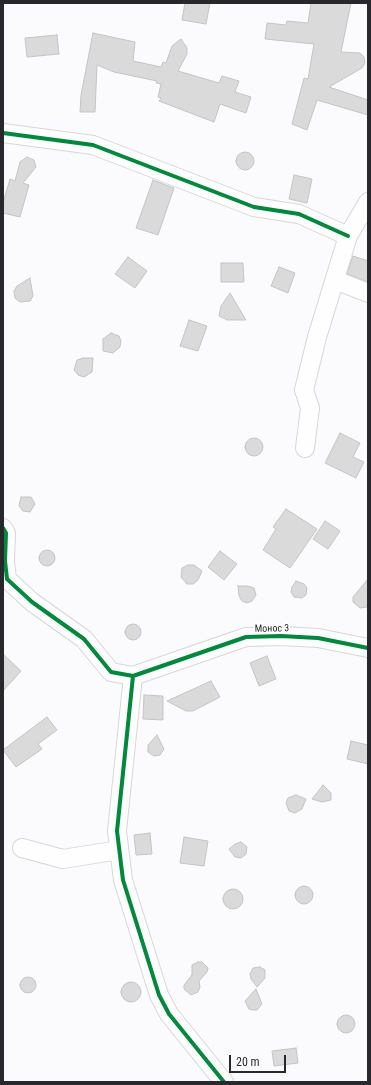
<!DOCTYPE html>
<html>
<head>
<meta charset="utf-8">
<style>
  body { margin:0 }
  #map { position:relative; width:371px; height:1085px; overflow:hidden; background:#fbfbfe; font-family:"Roboto Condensed",sans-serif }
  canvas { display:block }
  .frame { position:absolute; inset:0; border:4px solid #28272c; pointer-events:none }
  .scale { position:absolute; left:229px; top:1055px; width:57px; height:18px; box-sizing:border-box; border:2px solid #28272c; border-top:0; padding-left:5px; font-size:12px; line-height:14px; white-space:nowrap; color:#28272c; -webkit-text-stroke:3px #fff; paint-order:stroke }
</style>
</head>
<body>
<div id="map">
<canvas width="371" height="1085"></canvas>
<div class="frame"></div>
<div class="scale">20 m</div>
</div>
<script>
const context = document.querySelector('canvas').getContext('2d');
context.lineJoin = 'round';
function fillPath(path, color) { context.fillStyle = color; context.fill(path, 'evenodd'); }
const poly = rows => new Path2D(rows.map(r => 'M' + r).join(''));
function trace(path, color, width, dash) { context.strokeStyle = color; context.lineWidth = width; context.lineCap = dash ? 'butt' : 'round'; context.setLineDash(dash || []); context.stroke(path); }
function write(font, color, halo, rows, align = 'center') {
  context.font = font + ' "Roboto Condensed",sans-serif'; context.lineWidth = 3; context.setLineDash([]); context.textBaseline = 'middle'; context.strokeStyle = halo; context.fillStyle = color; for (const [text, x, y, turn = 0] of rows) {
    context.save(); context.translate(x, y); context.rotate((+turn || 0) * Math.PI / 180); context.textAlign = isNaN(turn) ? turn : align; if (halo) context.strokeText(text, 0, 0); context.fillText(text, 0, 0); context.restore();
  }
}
const building = poly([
  [185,3,210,3,206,24,182,20,185,3],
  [311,3,351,3,341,52,360,53,364,57,365,63,362,68,329,87,368,100,368,115,317,100,307,130,292,124,304,78,308,79,314,44,265,39,267,23,286,25,287,21,308,23,311,3],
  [93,33,135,42,133,61,161,67,163,62,166,63,172,46,181,39,187,48,187,54,178,71,219,83,222,76,239,81,235,92,251,97,246,113,220,104,214,122,159,101,161,98,158,97,161,84,156,83,157,81,114,72,97,65,95,112,80,112,81,95,93,33],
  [57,35,59,54,27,57,25,38,57,35],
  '236 161a9 9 0 1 1 18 0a9 9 0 1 1-18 0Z',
  [27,157,34,160,36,167,23,183,29,185,20,217,3,213,3,203,10,179,15,181,20,162,27,157],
  [294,175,312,179,307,203,289,199,294,175],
  [153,180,174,188,158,235,136,228,153,180],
  [353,256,368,261,368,282,347,274,353,256],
  [128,257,147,271,135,288,115,274,128,257],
  [221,263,243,263,244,282,221,282,221,263],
  [279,267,295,273,288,293,271,286,279,267],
  [30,278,33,296,30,301,20,302,15,298,14,291,17,286,30,278],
  [230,293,246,320,227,320,219,316,221,306,230,293],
  [189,320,207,326,198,351,180,346,189,320],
  [111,333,119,336,121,341,120,347,113,353,103,351,103,339,111,333],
  [83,358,93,358,92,372,84,377,78,375,74,370,77,360,83,358],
  [340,433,360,443,353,457,364,462,356,478,325,463,340,433],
  '245 447a9 9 0 1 1 18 0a9 9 0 1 1-18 0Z',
  [21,497,31,497,35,504,30,512,23,511,19,506,21,497],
  [286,509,317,529,290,568,263,550,276,529,273,527,286,509],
  [325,521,340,531,328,549,313,539,325,521],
  '39 558a8 8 0 1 1 16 0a8 8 0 1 1-16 0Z',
  [220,551,237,564,224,580,208,567,220,551],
  [188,565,194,565,202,571,198,580,193,584,187,584,181,577,182,568,188,565],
  [368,579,368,607,360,608,353,602,353,597,368,579],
  [296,581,304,584,307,588,306,595,302,598,294,597,291,592,292,587,296,581],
  [238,586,248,586,254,588,256,595,252,601,247,603,242,601,239,596,238,586],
  '125 632a8 8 0 1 1 16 0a8 8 0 1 1-16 0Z',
  [3,654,21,671,3,691,3,654],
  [267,656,276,679,259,686,250,663,267,656],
  [211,681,220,697,193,711,186,711,167,701,211,681],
  [144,695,163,696,163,720,143,719,144,695],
  [47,717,57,730,38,744,42,749,16,767,3,750,47,717],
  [157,735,164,749,160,755,154,756,148,752,148,745,157,735],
  [351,741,368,745,368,764,347,759,351,741],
  [323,785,331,793,331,800,322,802,312,799,323,785],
  [296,795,306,799,302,809,295,813,289,811,286,803,288,798,296,795],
  [150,833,152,854,136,855,134,835,150,833],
  [184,837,208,841,204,866,180,863,184,837],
  [241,842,247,847,246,854,241,858,235,857,229,849,235,844,241,842],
  '295 895a9 9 0 1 1 18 0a9 9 0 1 1-18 0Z',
  '223 899a10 10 0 1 1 20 0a10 10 0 1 1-20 0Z',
  [198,962,202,962,208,968,207,972,199,981,200,987,198,992,191,995,184,989,184,985,192,975,192,965,198,962],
  [260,967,265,970,265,978,257,987,251,979,250,974,253,968,260,967],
  '20 985a8 8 0 1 1 16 0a8 8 0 1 1-16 0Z',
  '121 992a10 10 0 1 1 20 0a10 10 0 1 1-20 0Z',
  [256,989,262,1004,257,1010,253,1010,249,1009,245,1001,256,989],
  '337 1024a9 9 0 1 1 18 0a9 9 0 1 1-18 0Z',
  [296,1048,298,1063,274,1066,272,1051,296,1048]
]);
const minor = poly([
  [3,133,93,145,254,207,299,214,348,236],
  [335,280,368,293],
  [305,448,310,408,304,390,317,337,348,236,368,202],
  [3,528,6,533,5,561,7,579,32,602,84,639,111,672,133,676,246,637,281,636,318,638,368,648],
  [133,676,117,831,123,880,159,995,169,1014,224,1082],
  [22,848,63,859,119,850]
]);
const cycleway = poly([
  [3,133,93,145,254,207,299,214,348,236],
  [3,528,6,533,5,561,7,579,32,602,84,639,111,672,133,676,246,637,281,636,318,638,368,648],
  [133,676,117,831,123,880,159,995,169,1014,224,1082]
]);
const streetNames = [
  ["Монос 3",272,629,-1]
];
fillPath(building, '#dbdada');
trace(building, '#c5c3c3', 1);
trace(minor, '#d7d7da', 20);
trace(minor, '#fefeff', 18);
trace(cycleway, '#00873e', 4);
write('10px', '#28272c', '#fff', streetNames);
</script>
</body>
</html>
